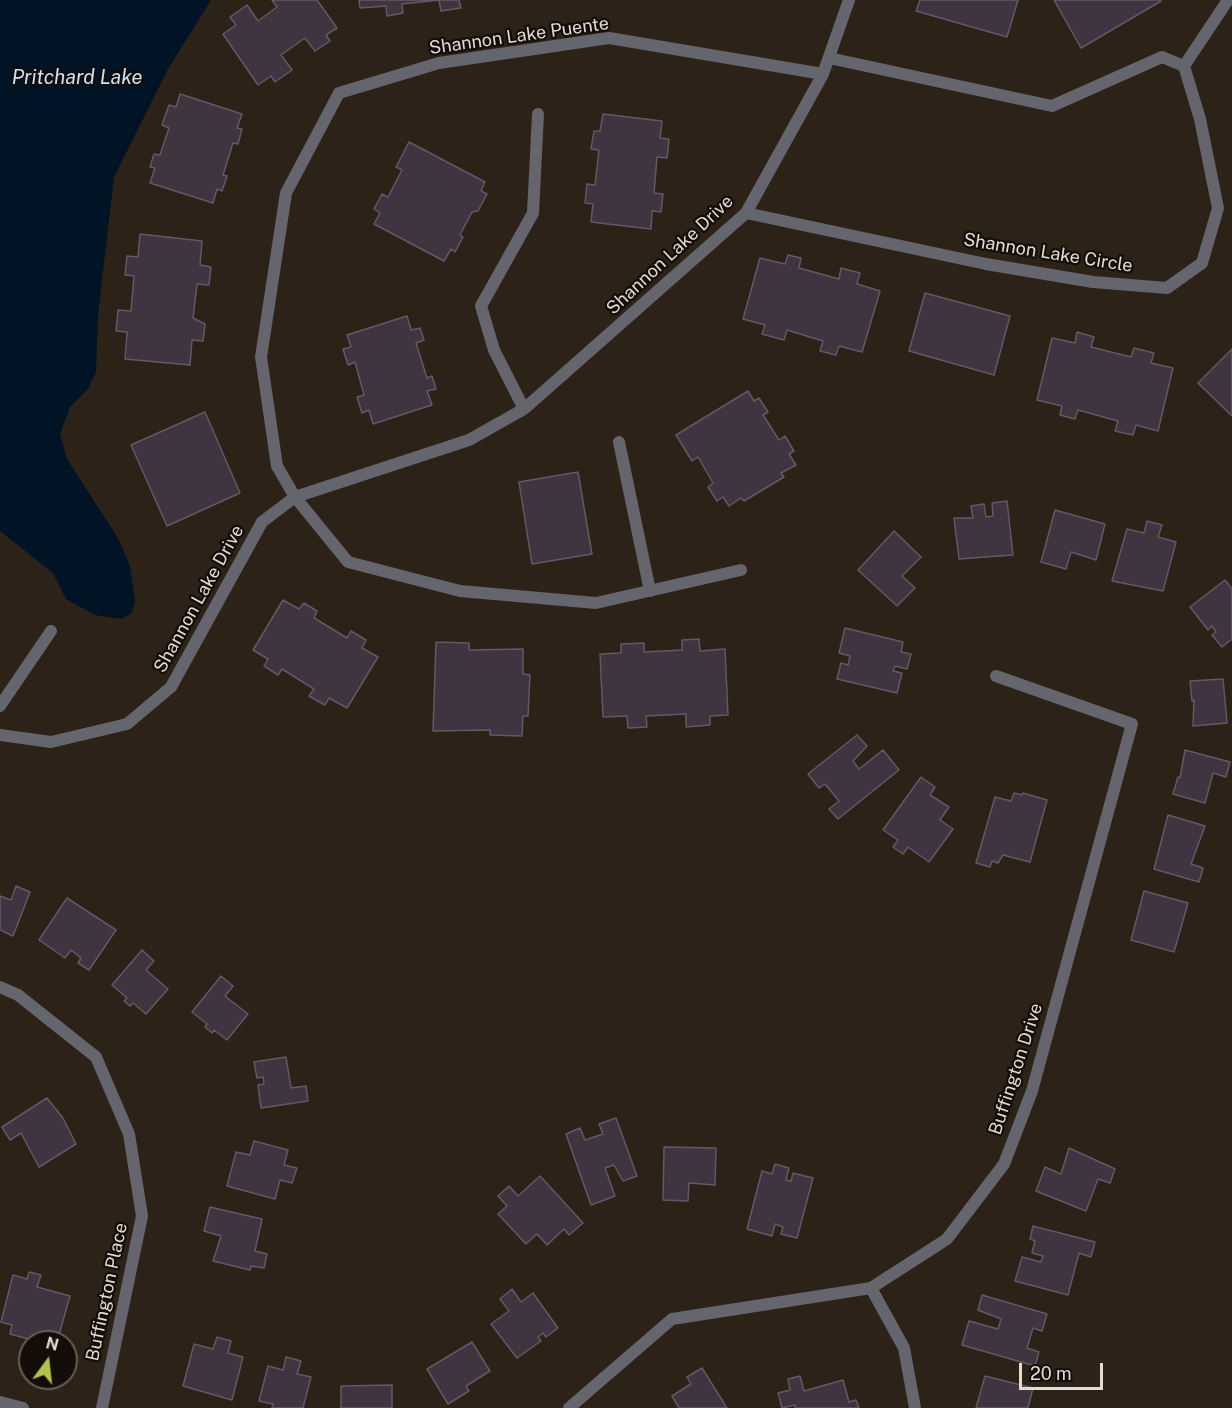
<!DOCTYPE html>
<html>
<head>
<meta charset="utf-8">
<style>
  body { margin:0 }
  #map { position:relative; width:1232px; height:1408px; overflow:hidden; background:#2d2217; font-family:"Public Sans",sans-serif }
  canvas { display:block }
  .north { position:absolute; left:18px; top:1330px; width:60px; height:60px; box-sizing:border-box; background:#120d08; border:2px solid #655f59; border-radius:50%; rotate:15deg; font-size:16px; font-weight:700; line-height:24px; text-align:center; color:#e2dad3 }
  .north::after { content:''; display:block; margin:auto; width:21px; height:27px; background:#b5c249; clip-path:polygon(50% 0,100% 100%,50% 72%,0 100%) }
  .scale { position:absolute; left:1019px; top:1363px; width:84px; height:27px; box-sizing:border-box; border:3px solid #e2dad3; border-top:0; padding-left:8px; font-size:18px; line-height:21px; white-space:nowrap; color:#e2dad3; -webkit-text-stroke:4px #120d08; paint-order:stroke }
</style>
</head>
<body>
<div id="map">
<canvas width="1232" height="1408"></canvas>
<div class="north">N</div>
<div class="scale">20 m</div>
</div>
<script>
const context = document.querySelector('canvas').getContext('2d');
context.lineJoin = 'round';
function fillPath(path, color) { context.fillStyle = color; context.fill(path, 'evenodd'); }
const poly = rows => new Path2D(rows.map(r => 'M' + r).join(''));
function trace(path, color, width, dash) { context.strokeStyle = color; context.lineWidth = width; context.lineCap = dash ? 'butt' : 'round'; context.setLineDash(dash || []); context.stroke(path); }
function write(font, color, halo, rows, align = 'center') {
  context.font = font + ' "Public Sans",sans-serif'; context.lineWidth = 4.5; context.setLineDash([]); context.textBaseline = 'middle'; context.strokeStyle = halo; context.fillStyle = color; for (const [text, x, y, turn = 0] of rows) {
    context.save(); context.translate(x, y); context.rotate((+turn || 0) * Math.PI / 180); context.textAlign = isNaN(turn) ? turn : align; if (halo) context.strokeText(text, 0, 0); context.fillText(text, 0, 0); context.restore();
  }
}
const water = poly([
  [0,0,211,0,168,69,114,177,98,315,96,372,88,389,70,407,60,434,67,459,118,538,130,566,135,601,132,613,121,619,95,615,66,599,53,573,0,531]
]);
const building = poly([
  [272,0,317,0,337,28,326,35,330,41,315,51,305,38,281,55,292,70,275,82,271,76,258,85,223,34,236,25,230,17,247,5,258,21,277,7,272,0],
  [359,0,439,0,402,4,403,13,387,16,386,6,360,8,359,0],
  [439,0,459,0,461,8,441,11,439,0],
  [920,0,1018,0,1007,37,916,11,920,0],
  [1054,0,1160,0,1161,1,1081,48,1054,0],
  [180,94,242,114,237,128,242,129,238,144,233,143,223,175,227,176,222,191,217,189,213,203,150,183,155,168,150,167,154,154,160,155,169,128,162,125,169,105,176,107,180,94],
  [603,114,662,121,660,138,669,139,667,158,657,157,654,193,663,194,661,212,652,211,651,229,591,222,593,204,585,203,587,184,595,185,599,150,591,149,594,131,600,131,603,114],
  [409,142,485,182,481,191,487,194,478,211,472,212,460,235,463,237,455,252,451,249,444,261,374,224,380,213,374,209,382,194,388,197,402,170,396,167,409,142],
  [140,234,202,241,200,265,211,267,209,285,197,284,193,318,205,324,203,341,192,340,190,365,125,359,127,332,116,331,118,310,131,311,134,276,125,275,127,256,138,257,140,234],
  [788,255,801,258,799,268,839,279,841,268,860,273,857,284,880,291,862,352,839,346,836,355,820,351,823,341,787,330,784,340,762,334,765,325,743,319,760,258,785,264,788,255],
  [925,293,1010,316,994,375,909,351,925,293],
  [407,316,411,330,420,328,424,340,416,343,427,378,432,376,436,389,427,391,432,405,373,424,369,410,362,413,357,397,364,395,355,362,348,365,343,349,351,347,347,335,407,316],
  [1077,332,1094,337,1091,347,1131,357,1134,348,1154,353,1151,363,1173,368,1158,431,1136,425,1133,435,1115,431,1118,421,1078,410,1075,419,1060,415,1062,406,1037,400,1052,338,1075,343,1077,332],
  [1232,349,1232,416,1198,383,1232,349],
  [748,391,754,401,759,398,768,412,763,415,779,440,785,436,794,451,789,454,796,465,781,473,784,477,744,501,741,498,729,506,723,497,717,501,708,487,713,483,698,457,692,461,676,435,748,391],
  [205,412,240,493,167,526,131,445,205,412],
  [578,472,592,554,532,564,519,482,578,472],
  [1007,501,1013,555,959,559,954,518,973,518,971,506,984,504,986,517,993,516,992,503,1007,501],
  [1055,510,1105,524,1096,560,1071,552,1066,569,1041,562,1055,510],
  [1147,521,1162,525,1158,537,1176,542,1163,591,1112,581,1127,529,1144,533,1147,521],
  [894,531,921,557,902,576,915,588,897,606,858,570,894,531],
  [1225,580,1232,589,1232,639,1222,647,1212,635,1216,632,1212,626,1208,630,1190,607,1225,580],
  [283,600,299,609,304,603,317,611,314,618,347,638,351,631,366,640,362,648,378,657,347,708,329,698,325,705,309,696,314,689,282,669,278,675,264,666,268,659,253,650,283,600],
  [845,628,903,642,901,652,911,654,907,669,895,666,893,671,902,673,897,693,837,679,841,663,848,665,850,656,839,653,845,628],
  [699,639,700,651,725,649,728,715,710,716,710,725,686,727,686,714,646,716,647,727,628,728,627,716,603,717,600,654,621,653,621,644,644,643,644,652,682,650,682,640,699,639],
  [436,642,469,643,469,650,523,649,523,674,530,675,528,716,523,716,522,736,490,735,490,730,433,731,436,642],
  [1223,679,1227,723,1193,726,1194,700,1192,701,1190,681,1223,679],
  [857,735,867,746,853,761,859,769,883,750,899,770,838,819,829,809,839,801,825,784,819,788,808,774,857,735],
  [1185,750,1230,762,1226,777,1213,773,1205,803,1173,794,1178,777,1180,778,1185,750],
  [921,777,935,787,930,795,949,807,940,820,953,829,929,862,908,847,903,854,893,847,898,840,883,830,921,777],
  [1014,793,1022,795,1023,793,1047,800,1030,862,1003,855,998,863,992,861,990,867,976,863,995,797,1011,801,1014,793],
  [1168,815,1205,826,1191,864,1203,868,1199,882,1154,869,1168,815],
  [16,886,30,892,13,936,0,930,0,896,11,900,16,886],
  [1144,891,1188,903,1174,952,1131,940,1144,891],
  [67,898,116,930,89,970,78,963,81,958,71,950,65,958,39,940,67,898],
  [142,950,154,961,146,970,168,989,146,1014,133,1003,130,1006,124,1001,127,998,112,985,142,950],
  [221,976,233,986,225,996,248,1014,227,1040,214,1030,212,1033,205,1027,207,1024,192,1012,221,976],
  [286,1057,291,1088,306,1086,308,1101,261,1108,258,1085,264,1084,263,1077,257,1078,254,1062,286,1057],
  [47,1098,63,1118,76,1144,39,1167,21,1133,10,1140,2,1127,47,1098],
  [616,1118,637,1176,623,1181,614,1165,605,1168,615,1196,591,1205,566,1134,580,1128,585,1140,603,1134,599,1124,616,1118],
  [254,1141,288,1150,284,1165,297,1168,292,1183,280,1180,275,1199,227,1186,236,1152,250,1155,254,1141],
  [664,1147,716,1148,715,1185,689,1183,688,1201,663,1200,664,1147],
  [1069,1148,1115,1169,1110,1183,1098,1179,1086,1211,1036,1191,1045,1167,1061,1174,1069,1148],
  [775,1164,789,1168,786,1180,791,1181,793,1173,813,1178,797,1238,781,1234,783,1227,775,1224,772,1236,747,1229,762,1171,772,1174,775,1164],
  [540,1176,583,1223,569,1235,564,1229,547,1245,537,1234,526,1244,498,1214,507,1206,498,1196,509,1186,518,1196,540,1176],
  [210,1207,262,1219,255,1251,267,1254,264,1268,251,1266,250,1270,213,1261,221,1236,204,1231,210,1207],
  [1033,1226,1095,1242,1091,1257,1079,1253,1068,1295,1015,1281,1022,1257,1041,1262,1043,1256,1032,1253,1035,1241,1030,1239,1033,1226],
  [29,1272,41,1275,37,1287,70,1296,57,1342,31,1342,32,1340,10,1334,12,1325,1,1322,13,1275,27,1279,29,1272],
  [512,1289,521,1302,533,1293,558,1328,546,1337,543,1333,538,1337,541,1341,517,1358,491,1324,509,1311,500,1299,512,1289],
  [982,1295,1047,1314,1042,1331,1033,1328,1027,1348,1039,1352,1035,1366,962,1345,969,1321,998,1329,1001,1319,978,1310,982,1295],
  [217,1337,231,1341,228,1353,243,1357,232,1400,183,1386,194,1344,213,1349,217,1337],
  [472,1342,490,1371,466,1386,469,1391,448,1404,427,1369,472,1342],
  [286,1357,301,1361,297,1374,311,1377,303,1408,272,1408,273,1404,259,1401,268,1366,283,1370,286,1357],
  [702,1368,727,1408,679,1408,672,1396,691,1384,687,1377,702,1368],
  [800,1376,804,1391,843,1380,849,1402,856,1400,859,1408,795,1408,795,1405,782,1408,778,1393,790,1390,788,1379,800,1376],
  [985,1376,1033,1388,1028,1408,976,1408,985,1376],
  [392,1385,392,1408,341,1408,341,1386,392,1385]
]);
const service = poly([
  [619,442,650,591],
  [0,706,51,631]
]);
const minor = poly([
  [829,58,1052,106,1162,57,1184,66],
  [746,213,986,264,1093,282,1167,288,1202,263,1218,208,1200,119,1184,66,1228,0],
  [524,409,746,213,823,74,849,0],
  [741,570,596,603,460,591,348,562,295,497,277,466,261,357,286,193,339,93,439,63,609,38,823,74],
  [0,735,51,742,127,724,171,687,262,522,295,497,469,440,524,409,494,350,481,306,533,213,538,114],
  [0,987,18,995,96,1057,129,1134,142,1216,102,1408],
  [871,1288,904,1348,915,1408],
  [0,1402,23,1408],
  [569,1408,672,1319,871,1288,947,1239,1004,1164,1032,1091,1132,724,996,676]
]);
const streetNames = [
  ["Shannon Lake Puente",519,36,-8],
  ["Shannon Lake Circle",1048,253,9],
  ["Shannon Lake Drive",670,255,-43],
  ["Shannon Lake Drive",199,599,-61],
  ["Buffington Drive",1016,1069,-72],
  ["Buffington Place",107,1292,-78]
];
const waterNames = [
  ["Pritchard Lake",77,78]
];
fillPath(water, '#011425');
fillPath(building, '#403440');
trace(building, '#655865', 1.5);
trace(service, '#64656d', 12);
trace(minor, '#64656d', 12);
write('18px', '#e2dad3', '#120d08', streetNames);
write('italic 20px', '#c8e3fb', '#120d08', waterNames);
</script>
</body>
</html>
